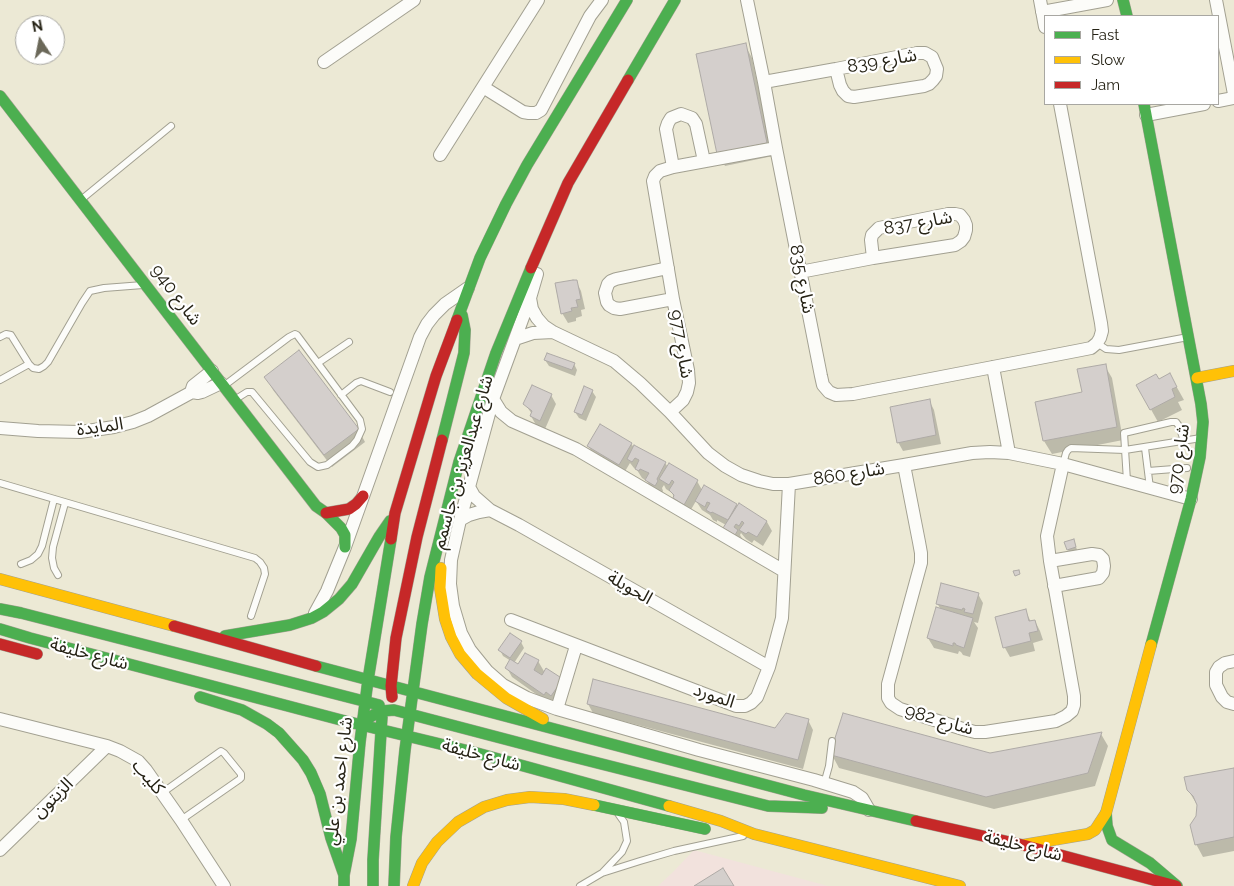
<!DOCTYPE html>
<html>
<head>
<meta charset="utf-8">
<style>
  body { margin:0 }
  #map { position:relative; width:1234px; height:886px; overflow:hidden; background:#ece9d5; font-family:Raleway,sans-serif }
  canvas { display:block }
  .legend { position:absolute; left:1044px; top:15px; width:175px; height:90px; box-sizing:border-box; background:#fff; border:1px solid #a8a7a2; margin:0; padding:6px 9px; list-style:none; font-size:15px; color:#262316 }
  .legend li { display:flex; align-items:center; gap:10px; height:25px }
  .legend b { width:25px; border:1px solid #a8a7a2 }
  .north { position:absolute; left:15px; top:15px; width:50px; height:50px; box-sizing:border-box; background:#fff; border:1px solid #a8a7a2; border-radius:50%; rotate:349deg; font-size:14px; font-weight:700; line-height:20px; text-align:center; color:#262316 }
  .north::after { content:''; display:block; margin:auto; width:18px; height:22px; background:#6b6859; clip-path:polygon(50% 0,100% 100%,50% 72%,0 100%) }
</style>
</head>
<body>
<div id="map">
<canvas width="1234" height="886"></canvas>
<ul class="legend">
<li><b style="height:6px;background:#4caf50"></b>Fast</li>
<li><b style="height:6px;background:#ffc107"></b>Slow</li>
<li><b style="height:6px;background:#c62828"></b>Jam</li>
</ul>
<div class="north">N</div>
</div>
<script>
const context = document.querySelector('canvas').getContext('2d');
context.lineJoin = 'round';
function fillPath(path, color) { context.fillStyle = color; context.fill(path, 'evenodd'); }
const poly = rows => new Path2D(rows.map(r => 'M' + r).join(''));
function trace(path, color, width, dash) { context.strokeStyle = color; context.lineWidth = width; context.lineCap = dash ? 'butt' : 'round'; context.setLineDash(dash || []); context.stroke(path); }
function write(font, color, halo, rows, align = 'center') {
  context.font = font + ' Raleway,"Noto Sans Arabic",sans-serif'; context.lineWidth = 4.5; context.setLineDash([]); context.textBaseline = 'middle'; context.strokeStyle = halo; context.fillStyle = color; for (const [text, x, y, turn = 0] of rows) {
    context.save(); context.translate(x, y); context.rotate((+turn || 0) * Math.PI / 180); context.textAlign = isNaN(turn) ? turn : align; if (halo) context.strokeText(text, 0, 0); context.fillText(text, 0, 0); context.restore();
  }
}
const commercial = poly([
  [694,850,828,886,658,886,673,872]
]);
const shadow = poly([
  [745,45,752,58,773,156,725,166,718,153],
  [576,281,581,291,585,309,581,310,582,316,576,318,576,321,568,323,562,313],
  [545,360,574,364,577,370,575,376,549,366],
  [1105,366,1112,378,1123,440,1052,454,1044,441,1084,393],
  [1170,375,1184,400,1178,402,1182,410,1158,422,1138,386,1158,381],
  [266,377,358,429,365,442,332,467,273,390],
  [592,391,596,397,586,421,579,418,575,412],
  [551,395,556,404,545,429,536,425,531,416,532,414,525,404],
  [929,400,934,410,941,444,903,451,898,442],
  [631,443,634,448,665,463,668,467,669,465,697,481,702,490,704,487,738,506,739,505,767,522,772,531,763,546,754,540,752,543,746,539,741,533,740,535,743,540,730,537,726,525,717,520,717,522,713,520,710,515,702,510,696,501,689,513,679,507,672,493,666,489,664,485,662,488,663,491,661,495,652,490,645,478,645,480,642,478,637,470,634,468,630,463,624,473,594,455,588,446],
  [1075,543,1077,550,1069,552,1068,550],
  [978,594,983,603,978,623,974,622,978,628,970,657,963,655,961,652,959,651,958,654,934,648,928,638,941,610,937,603],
  [1025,610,1031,622,1035,621,1040,631,1043,640,1033,643,1035,651,1010,657,1005,648,997,617],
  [521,642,524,648,514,663,518,665,538,661,545,673,567,690,550,704,512,677,507,668,511,661,503,656,500,650],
  [588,704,776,729,808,720,813,730,803,769,593,713],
  [1101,734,1108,746,1095,786,994,809,839,768,832,755,990,754],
  [1234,769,1234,851,1203,857,1196,844,1198,806,1196,803,1188,790]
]);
const building = poly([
  [746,43,767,143,717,154,696,54,746,43],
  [573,280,577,280,581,299,576,300,578,307,571,308,572,311,561,314,555,283,573,280],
  [299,350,359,429,324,455,264,377,299,350],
  [547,353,575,363,572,370,544,360,547,353],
  [1106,364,1117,427,1043,441,1035,402,1082,392,1077,369,1106,364],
  [1170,373,1177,387,1172,389,1175,397,1150,410,1136,385,1156,374,1159,379,1170,373],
  [532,385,552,394,540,421,530,416,532,411,523,404,532,385],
  [584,386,593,390,582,415,574,412,584,386],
  [930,399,936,435,897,443,890,407,930,399],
  [600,424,632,443,619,465,587,446,600,424],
  [634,445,666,462,657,479,658,481,655,486,645,480,649,473,640,469,639,471,635,469,639,460,635,458,632,462,627,459,634,445],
  [669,463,698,480,684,505,673,498,674,495,669,490,674,482,672,480,669,485,659,479,669,463],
  [704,485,737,504,728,520,712,512,711,513,706,510,710,503,707,502,705,507,695,501,704,485],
  [739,503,767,521,757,537,748,532,746,534,739,530,744,523,742,521,739,526,736,524,734,527,738,530,735,535,723,528,739,503],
  [1074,539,1076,547,1067,550,1064,542,1074,539],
  [1019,570,1020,574,1015,576,1013,571,1019,570],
  [941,583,979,593,973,614,964,612,965,609,963,608,962,610,936,604,941,583],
  [936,607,973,618,964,648,956,645,955,643,953,643,953,646,927,638,936,607],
  [1026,609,1029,621,1035,620,1038,631,1029,633,1031,641,1003,648,995,617,1026,609],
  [510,633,522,641,510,658,498,650,510,633],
  [525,653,539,660,534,670,542,675,546,668,563,679,551,696,546,692,544,695,505,668,510,659,518,664,525,653],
  [593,679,775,728,786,713,809,719,798,760,587,704,593,679],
  [843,713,990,753,1102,732,1088,773,986,797,831,755,835,738,843,713],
  [1234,768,1234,837,1195,845,1190,825,1196,816,1197,805,1193,796,1187,790,1184,777,1234,768],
  [723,868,734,886,694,886,723,868]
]);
const lane = poly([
  [82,199,171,126],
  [0,337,6,334,11,335,29,364,33,368,39,369,44,366,48,362,82,303,90,291,104,288,143,285],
  [1097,343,1106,349,1119,350,1188,337],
  [318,363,349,342],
  [0,380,29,364],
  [225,385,289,337,295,334,297,335,360,420,362,429,357,440,352,446,327,465,318,467,310,462,252,392,247,392,236,399],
  [341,395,356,383,361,381,390,392],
  [1145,448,1150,488],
  [1063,464,1066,453,1068,450,1071,448,1125,450,1201,438],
  [1148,471,1187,468],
  [1127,481,1124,433,1171,422,1176,422,1179,426,1184,441],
  [0,483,255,558,260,562,264,568,265,574,251,616],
  [21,564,31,560,38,554,42,546,54,499],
  [58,575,54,568,52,558,53,547,65,503],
  [824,784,829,766,832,741],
  [162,793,221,751,224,753,241,774,241,778,240,779,181,820],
  [603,872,622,852,627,841,624,822,619,815],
  [580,886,602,873,640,861,674,851,743,836]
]);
const street = poly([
  [747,0,764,82,776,148,821,376,823,385,829,392,836,395,853,394,993,367,1081,350,1091,348,1097,343,1100,338,1102,331,1101,323,1060,104],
  [1040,0,1045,27],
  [1216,0,1234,94],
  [1042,12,1107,0],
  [917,53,925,53,932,57,937,69,936,76,933,80,929,84,924,86,854,97,848,96,843,91,840,85,836,69,917,53],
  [324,62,414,0],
  [764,82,836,69],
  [483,87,523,112,529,113,536,113,541,110,590,16,602,0],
  [1218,101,1234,98],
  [1146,115,1204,104],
  [440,155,538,0],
  [673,167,666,129,668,123,671,118,681,114,692,118,696,124,704,161],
  [948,214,955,214,960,215,964,220,966,225,966,230,964,237,961,241,955,245,873,258,871,240,872,235,879,228,948,214],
  [668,268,616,279,611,281,608,284,605,293,607,302,609,305,614,308,620,309,673,299],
  [800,272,873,258],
  [537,274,530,298,493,399,460,520,451,560,450,584,453,606,461,633,470,650,487,671,503,685,527,698,557,709,699,750,814,780,853,792,862,798,869,810],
  [530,298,532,309,537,318,544,326,553,332,614,361,640,383,670,412,708,453,725,466,741,475,759,481,773,484,789,484,904,465,972,453,990,452,1009,453,1063,464,1191,499],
  [515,339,533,333,553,332],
  [993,367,1009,453],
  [192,392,192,389,193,386,212,371],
  [493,399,501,412,512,421,576,449,784,571],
  [670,412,683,400,687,392,689,383,688,370,673,299,653,181,655,176,660,171,673,167,776,148],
  [0,428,38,431,80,432,114,427,133,422,148,416,192,392,198,393,202,392,221,383],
  [904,465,919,542,921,553,921,563,888,684,888,698,891,703,900,709,963,729,975,732,985,732,1056,721,1066,716,1072,711,1074,705,1074,696,1050,561,1047,536,1063,464],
  [469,487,474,496,490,510,519,525,769,667],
  [460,520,469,515,479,512,490,510],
  [1050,561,1092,554,1099,555,1103,559,1104,566,1103,573,1099,578,1054,586],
  [315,613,327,591,345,547,420,337,427,324,434,315,445,304,468,288],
  [511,620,736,706,745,706,751,703,757,697,769,667,782,618,789,484],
  [1234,661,1225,663,1219,667,1216,672,1216,685,1222,697,1227,702,1234,704],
  [557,709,576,646],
  [0,719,107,746,120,751,138,761,146,770,181,820,224,886],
  [0,850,107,746]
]);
const fast = poly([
  [1123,0,1127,16],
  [628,80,675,0],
  [0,96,316,506,326,513,341,528,345,535,345,547],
  [1144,104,1201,404,1203,422,1200,457,1191,499,1151,645],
  [457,320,480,258,506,204,527,165,627,0],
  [442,440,464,353,465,330,462,315],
  [0,609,21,613,379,705],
  [0,629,30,638,341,720,473,752,669,806],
  [225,636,290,625,312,618,323,612,339,599,352,584,379,537,390,521],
  [316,666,804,795,916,821],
  [200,697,242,710,267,724,279,733,303,760,311,773,320,794,331,838,344,875],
  [363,725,369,718,375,714,382,711,394,710,558,753,768,806,822,808],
  [594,805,705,829],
  [1106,813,1107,826,1112,840,1150,863,1177,886],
  [344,886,344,875,351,839,360,742,368,680,391,539],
  [373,886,373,860,382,716],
  [394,886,396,837,405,750,422,624,430,577,459,462,496,353,531,268]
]);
const slow = poly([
  [1197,378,1234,371],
  [441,568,440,588,445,619,451,637,460,654,477,674,506,698,543,719],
  [0,579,174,626],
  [669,806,721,821,754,834,960,886],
  [1023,845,1088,834,1095,830,1106,813,1151,645],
  [413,886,422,863,437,842,458,822,484,807,507,800,530,797,564,799,594,805]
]);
const jam = poly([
  [531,268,568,183,628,80],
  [326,513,349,509,356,504,363,496],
  [391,539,395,513,436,376,457,320],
  [174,626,316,666],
  [0,644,37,654],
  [392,697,391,686,396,638,417,537,442,440],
  [916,821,1023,845,1176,886]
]);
const streetNames = [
  ["شارع 839",882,61,-10],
  ["شارع 837",918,223,-10],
  ["شارع 835",802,279,79],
  ["شارع 940",176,295,53],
  ["شارع 977",681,344,80],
  ["المايدة",100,427,-8],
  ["شارع 970",1179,459,-82],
  ["شارع عبدالعزيز بن جاسمم",463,462,-74],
  ["شارع 860",849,474,-9],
  ["الحويلة",630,588,30],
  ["شارع خليفة",89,654,15],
  ["المورد",714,696,19],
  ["شارع 982",939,720,16],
  ["شارع خليفة",481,755,15],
  ["كليب",148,777,50],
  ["شارع احمد بن علي",339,781,-83],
  ["الزيتون",53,798,-44],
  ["شارع خليفة",1023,846,14]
];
fillPath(commercial, '#f2e2dd');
fillPath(shadow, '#0003');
fillPath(building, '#d4cfcc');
trace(building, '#aeaaa6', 1);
trace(lane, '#a2a091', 8);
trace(street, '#a2a091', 14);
trace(fast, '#a2a091', 12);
trace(slow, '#a2a091', 12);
trace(jam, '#a2a091', 12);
trace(lane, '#fcfcf9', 6);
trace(street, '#fcfcf9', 12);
trace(fast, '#4caf50', 11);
trace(slow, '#ffc107', 11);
trace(jam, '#c62828', 11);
write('18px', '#262316', '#fff', streetNames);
</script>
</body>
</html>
